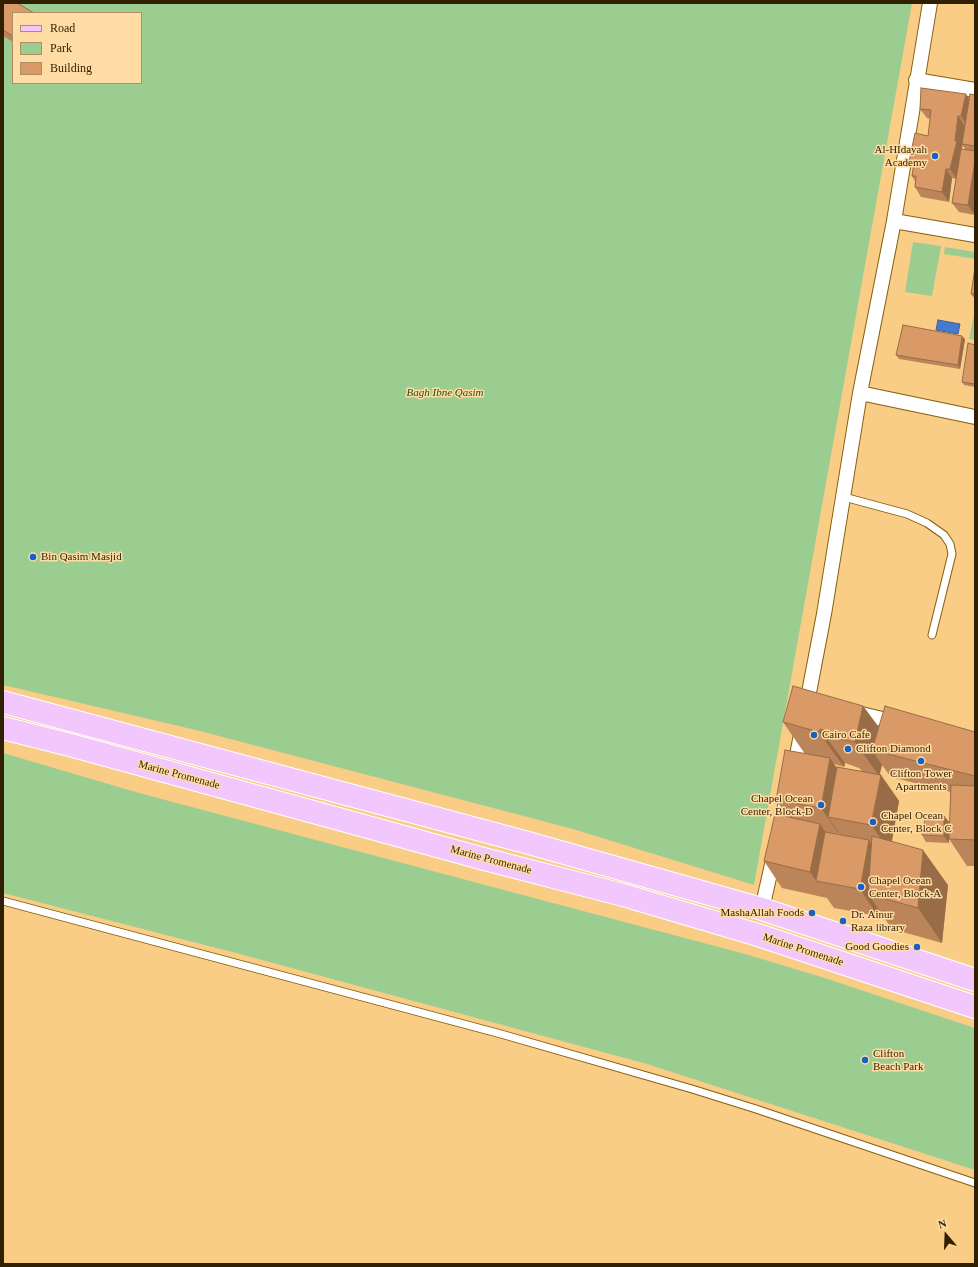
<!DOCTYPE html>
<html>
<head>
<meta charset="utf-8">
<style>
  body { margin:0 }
  #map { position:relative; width:978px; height:1267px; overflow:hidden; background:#f9cd86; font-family:Georgia,serif }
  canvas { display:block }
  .frame { position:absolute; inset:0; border:4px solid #301f01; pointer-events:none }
  .legend { position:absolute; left:12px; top:12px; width:130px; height:72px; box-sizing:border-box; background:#ffdca4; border:1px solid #ac9063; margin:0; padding:5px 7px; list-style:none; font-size:12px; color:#301f01 }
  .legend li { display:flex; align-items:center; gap:8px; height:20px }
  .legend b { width:20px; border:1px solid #ac9063 }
  .north { position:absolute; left:926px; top:1215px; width:40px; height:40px; -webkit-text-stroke:3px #ffdca4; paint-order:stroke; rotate:341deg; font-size:11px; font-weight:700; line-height:16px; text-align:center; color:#301f01 }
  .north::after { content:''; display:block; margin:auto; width:14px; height:18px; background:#301f01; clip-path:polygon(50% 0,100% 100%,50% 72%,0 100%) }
</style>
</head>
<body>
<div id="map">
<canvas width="978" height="1267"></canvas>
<div class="frame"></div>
<ul class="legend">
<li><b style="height:5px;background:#f2c7fd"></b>Road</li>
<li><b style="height:11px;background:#9ccd90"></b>Park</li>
<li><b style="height:11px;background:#da9a67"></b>Building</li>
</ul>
<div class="north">N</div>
</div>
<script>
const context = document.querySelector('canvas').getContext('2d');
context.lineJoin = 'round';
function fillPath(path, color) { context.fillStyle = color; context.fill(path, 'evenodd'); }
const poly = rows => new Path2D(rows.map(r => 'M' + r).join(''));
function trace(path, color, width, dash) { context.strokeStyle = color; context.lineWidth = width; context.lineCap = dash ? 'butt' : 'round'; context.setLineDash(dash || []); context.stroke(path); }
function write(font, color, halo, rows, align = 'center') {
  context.font = font + ' Georgia,serif'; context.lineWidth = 3; context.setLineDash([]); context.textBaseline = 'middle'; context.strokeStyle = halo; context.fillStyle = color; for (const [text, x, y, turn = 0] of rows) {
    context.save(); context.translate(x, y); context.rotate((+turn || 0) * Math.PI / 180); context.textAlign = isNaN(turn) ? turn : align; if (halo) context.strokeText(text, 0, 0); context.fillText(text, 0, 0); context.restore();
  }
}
const green = poly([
  [3,3,912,3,754,885,573,829,196,730,3,685],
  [13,13,141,13,141,83,13,83],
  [913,242,941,246,932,296,905,292],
  [945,247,975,252,975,259,944,254],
  [975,310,975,340,969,339],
  [3,753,139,793,745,954,825,978,975,1028,975,1170,647,1064,236,953,3,893]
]);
const water = poly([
  [938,320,960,324,958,334,936,330,938,320]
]);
const lane = poly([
  [844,497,907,514,927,523,944,535,950,544,952,554,932,635],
  [3,901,501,1034,692,1089,756,1109,975,1183]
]);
const street = poly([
  [916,80,975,90],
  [894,221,975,235],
  [860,393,975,417],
  [853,712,899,723],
  [794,771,824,614,860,393,894,221,930,3],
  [762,909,788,793]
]);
const primary = poly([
  [3,702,525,842,762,909,975,980],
  [3,728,70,745,484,859,623,895,758,935,975,1007]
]);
const wall = poly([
  [3,3,13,13,13,42,3,36],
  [975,95,975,215,959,212,952,203,956,179,952,178,949,202,921,197,915,187,915,181,912,176,913,168,909,162,928,136,930,119,927,118,920,109,969,100],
  [962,145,966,150,962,149],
  [975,268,975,299,971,294],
  [965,339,960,369,899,359,896,355],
  [975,345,975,387,964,385,962,382],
  [863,706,879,727,975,732,975,866,967,866,949,839,951,792,891,777,882,765,880,774,899,801,892,841,948,885,942,943,892,929,879,910,878,916,834,908,827,898,782,888,764,861,788,817,776,800,805,754,783,722],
  [845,763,859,768,862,771,837,768,834,764,844,767],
  [825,832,839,834,839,833,840,835,826,832],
  [944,816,949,822,949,843,926,842,922,835]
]);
const shadedWall = poly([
  [966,94,972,103,967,126,961,116],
  [958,116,965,126,962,148,963,151,957,179,950,169],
  [975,161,975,207,974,206,975,208,975,215,968,205],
  [946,169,952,178,949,202,942,192],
  [962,336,965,339,960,369,958,365],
  [863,706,888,741,872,750,882,765,879,776,855,742],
  [820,729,845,763,844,767,819,732],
  [830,758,848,785,828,817,839,833,839,834,821,808],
  [881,775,899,801,890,851,871,825],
  [944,816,949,822,949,843,944,836],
  [820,824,838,850,817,882,810,872],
  [869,840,888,866,868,894,879,910,878,916,860,889],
  [923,850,948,885,942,943,918,908]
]);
const building = poly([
  [3,3,17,3,34,13,13,13,13,36,3,30,3,3],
  [921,88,966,94,961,116,958,116,955,141,957,141,950,169,946,169,942,192,915,187,916,176,912,176,914,163,909,162,915,133,928,136,931,110,920,109,921,88],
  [970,94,975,95,975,146,962,144,970,94],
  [961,149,975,151,975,161,968,205,952,203,961,149],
  [975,268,975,294,971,294,975,268],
  [903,325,962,336,958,365,896,355,903,325],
  [968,343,975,345,975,384,962,382,968,343],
  [793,686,863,706,855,742,839,739,841,735,820,729,819,732,783,722,793,686],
  [885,706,975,732,975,776,872,750,885,706],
  [785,750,830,758,821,808,776,800,785,750],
  [837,767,881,775,871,825,828,817,837,767],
  [951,785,975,786,975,840,949,839,951,785],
  [775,814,820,824,810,872,764,861,775,814],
  [926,814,944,816,944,836,922,835,926,814],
  [825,832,869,840,860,889,816,881,825,832],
  [872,836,923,850,918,908,868,894,872,836]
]);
const markers = [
  [935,156,4,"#185fca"],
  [33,557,4,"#185fca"],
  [814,735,4,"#185fca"],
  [848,749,4,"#185fca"],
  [921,761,4,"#185fca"],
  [821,805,4,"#185fca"],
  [873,822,4,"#185fca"],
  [861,887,4,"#185fca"],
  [812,913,4,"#185fca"],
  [843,921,4,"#185fca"],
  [917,947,4,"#185fca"],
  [865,1060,4,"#185fca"]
];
const poiNames = [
  ["Al-HIdayah",927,150,"right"],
  ["Academy",927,163,"right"],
  ["Bin Qasim Masjid",41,557],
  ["Cairo Cafe",822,735],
  ["Clifton Diamond",856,749],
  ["Clifton Tower",921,774,"center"],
  ["Apartments",921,787,"center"],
  ["Chapel Ocean",813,799,"right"],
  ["Center, Block-D",813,812,"right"],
  ["Chapel Ocean",881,816],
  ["Center, Block C",881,829],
  ["Chapel Ocean",869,881],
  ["Center, Block-A",869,894],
  ["MashaAllah Foods",804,913,"right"],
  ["Dr. Ainur",851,915],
  ["Raza library",851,928],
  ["Good Goodies",909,947,"right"],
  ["Clifton",873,1054],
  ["Beach Park",873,1067]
];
const parkNames = [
  ["Bagh Ibne Qasim",445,393]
];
const streetNames = [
  ["Marine Promenade",179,775,15],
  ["Marine Promenade",491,860,15],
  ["Marine Promenade",803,950,18]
];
fillPath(green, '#9ccd90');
fillPath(water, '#457ad1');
trace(water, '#3f5f93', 1);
trace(lane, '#855f0d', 9);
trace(street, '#855f0d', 16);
trace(primary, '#fff', 24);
trace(lane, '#fff', 7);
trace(street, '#fff', 14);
trace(primary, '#f2c7fd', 22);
fillPath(wall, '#bb8459');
fillPath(shadedWall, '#996c48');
fillPath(building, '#da9a67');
trace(building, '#996c48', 1);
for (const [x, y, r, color] of markers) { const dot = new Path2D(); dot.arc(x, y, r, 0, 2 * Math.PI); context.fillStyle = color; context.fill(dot); trace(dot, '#ffdca4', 1.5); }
write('11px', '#301f01', '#ffdca4', poiNames, 'left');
write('italic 11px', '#1f4e10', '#ffdca4', parkNames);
write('11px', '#301f01', '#ffdca4', streetNames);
</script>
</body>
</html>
